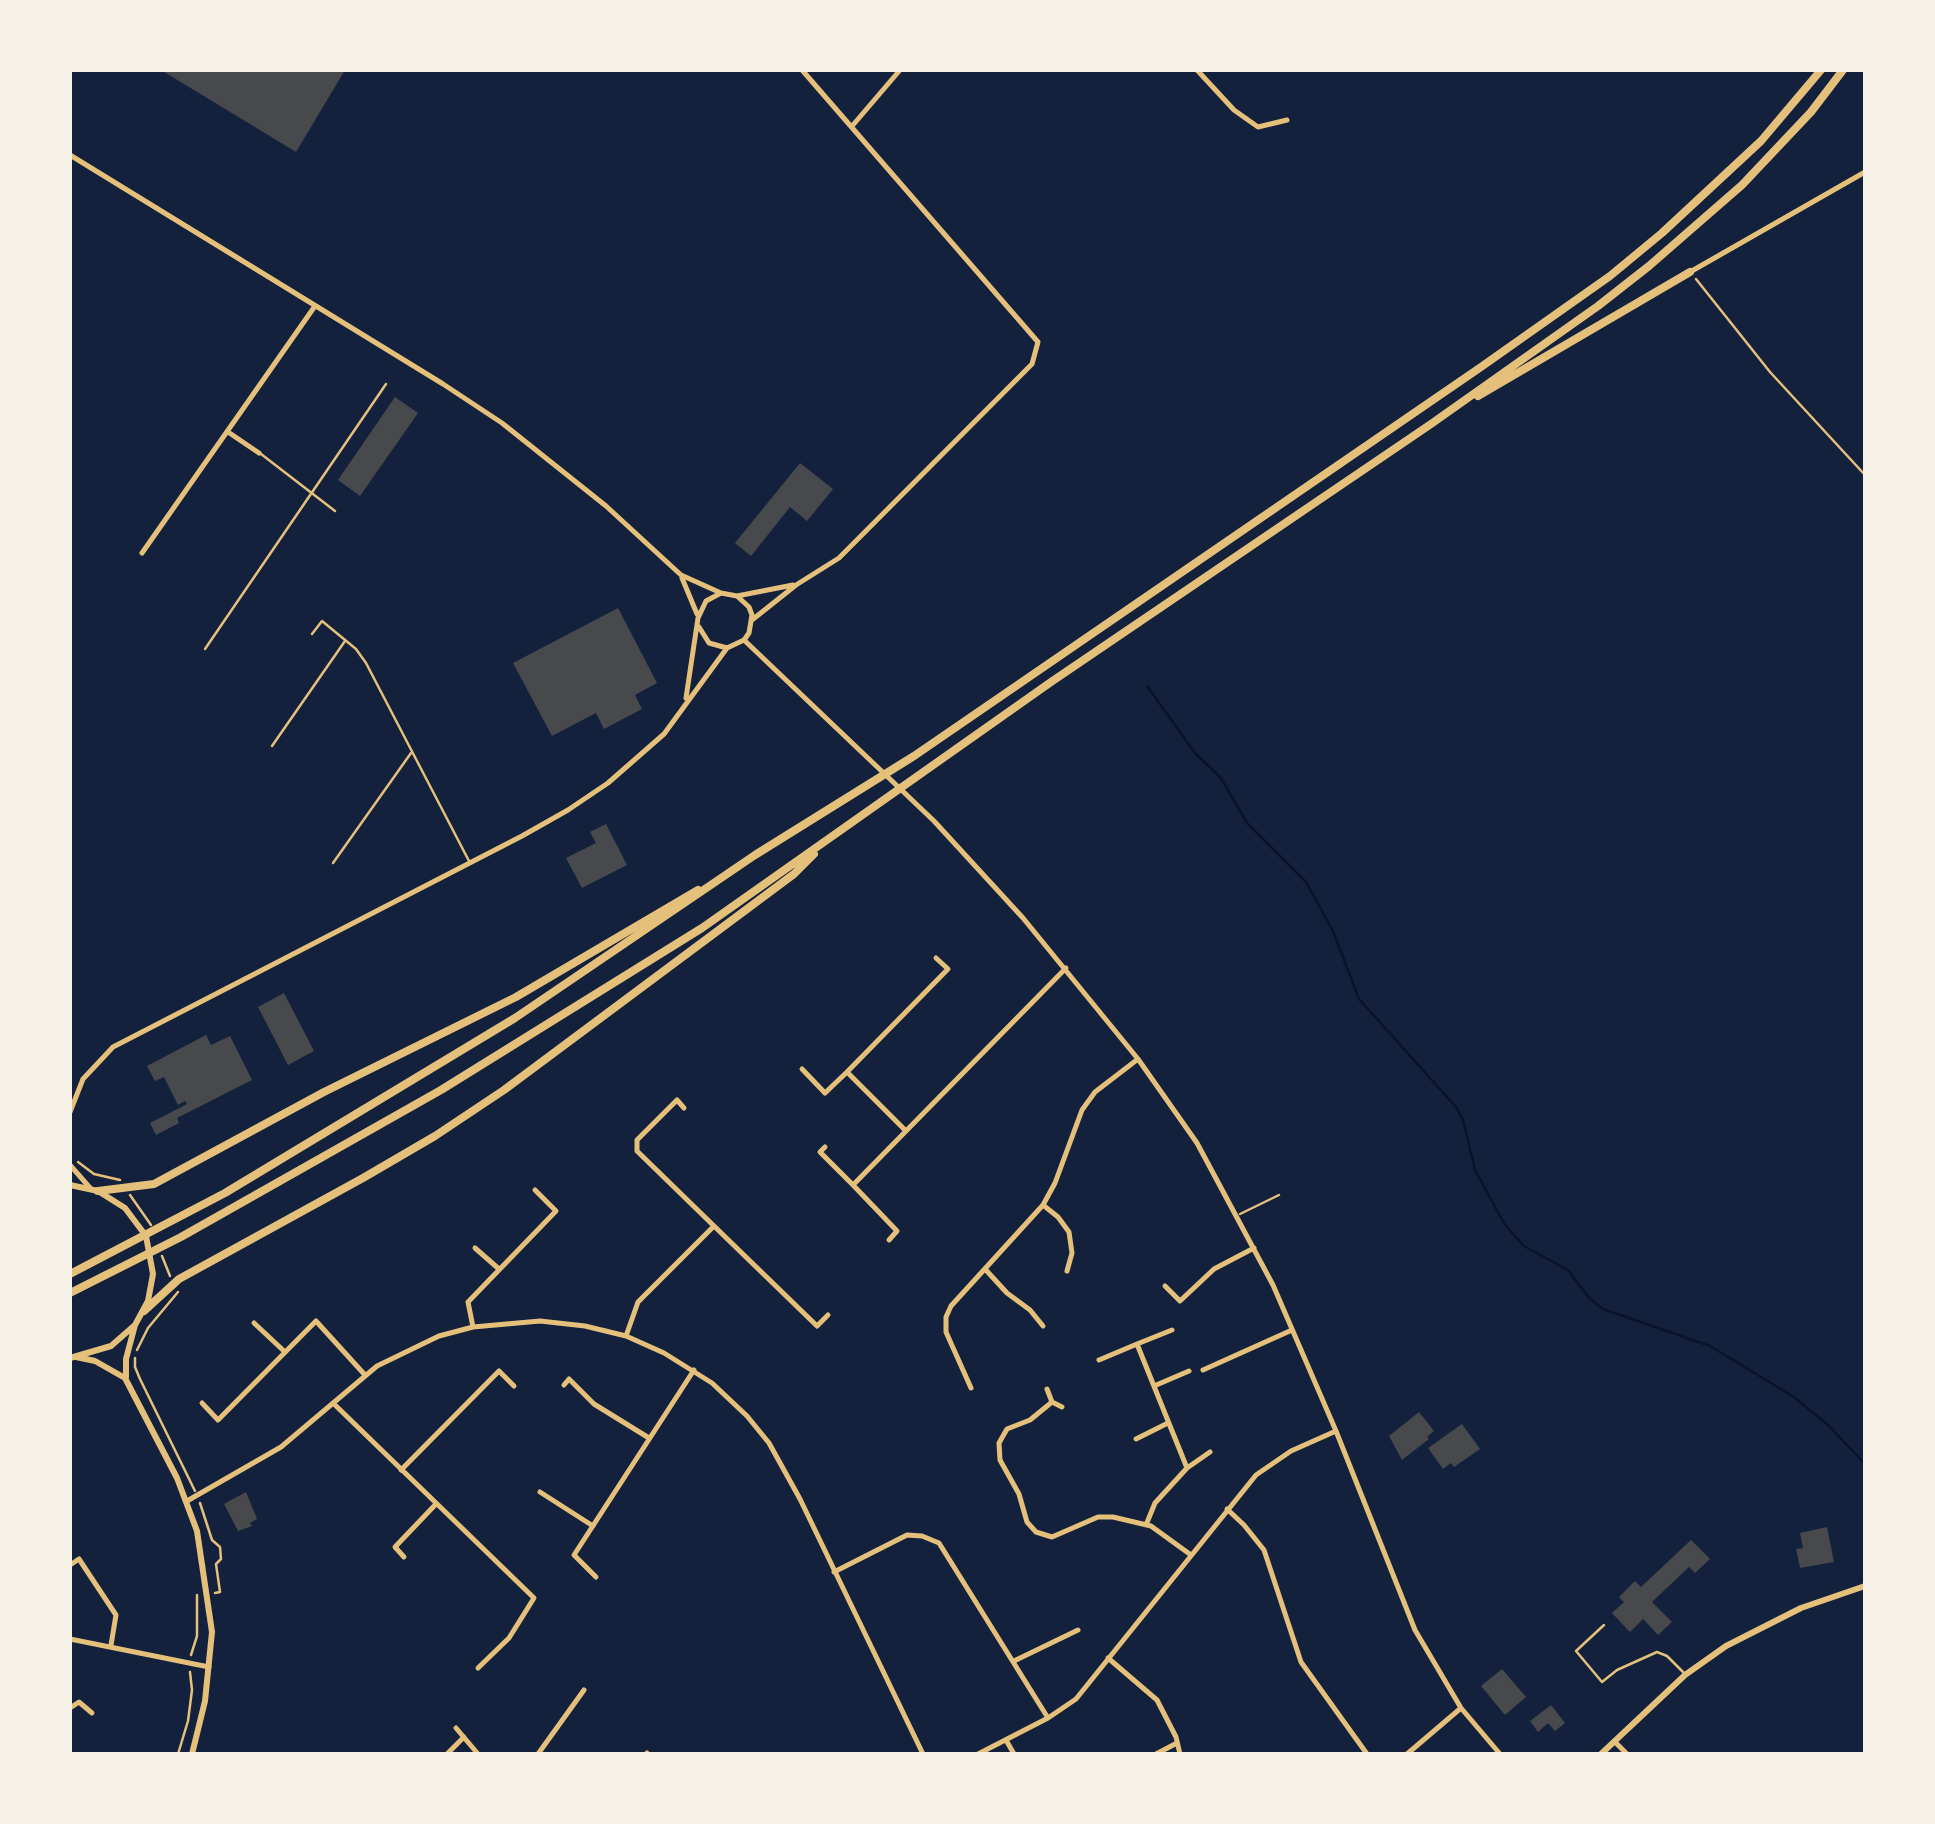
<!DOCTYPE html>
<html>
<head>
<meta charset="utf-8">
<style>
  body { margin:0 }
  #map { position:relative; width:1935px; height:1824px; overflow:hidden; background:#14213d; font-family:"PT Sans Narrow",sans-serif }
  canvas { display:block }
  .frame { position:absolute; inset:0; border:72px solid #f6f1e7; pointer-events:none }
</style>
</head>
<body>
<div id="map">
<canvas width="1935" height="1824"></canvas>
<div class="frame"></div>
</div>
<script>
const context = document.querySelector('canvas').getContext('2d');
context.lineJoin = 'round';
const poly = rows => new Path2D(rows.map(r => 'M' + r).join(''));
function trace(path, color, width, dash) { context.strokeStyle = color; context.lineWidth = width; context.lineCap = dash ? 'butt' : 'round'; context.setLineDash(dash || []); context.stroke(path); }
function fillPath(path, color) { context.fillStyle = color; context.fill(path, 'evenodd'); }
const stream = poly([
  [1147,686,1195,753,1221,778,1247,823,1306,882,1333,931,1359,999,1456,1107,1463,1120,1475,1170,1505,1225,1524,1246,1568,1270,1589,1298,1603,1309,1710,1346,1794,1397,1828,1425,1865,1464]
]);
const building = poly([
  [161,70,345,70,296,152],
  [395,397,418,413,360,496,338,480],
  [800,463,833,489,807,521,790,507,751,556,735,543],
  [618,608,657,683,635,695,642,709,604,729,596,713,552,736,513,663],
  [606,824,627,865,582,888,566,858,596,843,590,832],
  [284,993,314,1051,288,1065,258,1007],
  [206,1035,211,1045,230,1036,252,1080,177,1118,179,1123,156,1135,150,1123,187,1104,185,1101,178,1105,164,1077,155,1081,147,1066],
  [1419,1412,1434,1431,1427,1437,1429,1439,1402,1460,1389,1436],
  [1462,1424,1480,1449,1454,1467,1451,1463,1443,1469,1428,1448],
  [246,1492,257,1519,250,1523,252,1526,238,1531,224,1504],
  [1827,1527,1834,1562,1800,1568,1796,1549,1803,1548,1800,1533],
  [1691,1540,1710,1559,1695,1573,1689,1567,1652,1602,1672,1622,1658,1635,1643,1619,1630,1632,1612,1613,1624,1602,1619,1597,1635,1581,1641,1587],
  [1502,1669,1526,1697,1505,1715,1481,1686],
  [1551,1705,1565,1723,1555,1731,1548,1723,1538,1732,1530,1721]
]);
const path = poly([
  [1696,279,1770,372,1865,475],
  [78,1162,94,1174,120,1180],
  [130,1195,151,1225],
  [162,1256,170,1276],
  [137,1350,148,1328,178,1292],
  [135,1358,135,1367,140,1379,195,1491],
  [200,1503,212,1540,220,1547,221,1559,216,1564,220,1592,215,1593],
  [191,1655,197,1636,197,1595],
  [178,1754,188,1721,192,1690,190,1672]
]);
const service = poly([
  [261,454,335,511],
  [312,634,322,621,356,649,366,663,469,861],
  [205,649,386,384],
  [272,746,345,641],
  [333,863,411,753],
  [1240,1214,1279,1195],
  [1604,1625,1576,1651,1602,1682,1617,1670,1657,1652,1667,1656,1684,1673]
]);
const minor = poly([
  [1197,70,1234,110,1258,127,1287,120],
  [853,125,900,70],
  [70,155,443,384,502,423,606,506,681,575,721,593],
  [1690,272,1865,172],
  [228,432,259,453],
  [142,553,315,306],
  [682,578,697,614],
  [737,596,793,585],
  [752,620,796,585,839,558,1032,364,1038,342,802,70],
  [744,640,934,821,1023,918,1138,1059,1197,1143,1273,1285,1336,1431,1415,1630,1461,1708,1500,1754],
  [686,698,698,618,706,601,721,593,737,596,749,607,752,615,749,633,744,640,727,648,709,643,699,627],
  [802,1069,825,1093,847,1072],
  [684,1108,677,1100,637,1140,637,1151,714,1226],
  [70,1112,83,1079,113,1047,522,836,568,810,608,783,664,734,727,648],
  [906,1131,847,1072,948,969,936,958],
  [825,1147,820,1152,853,1185],
  [70,1165,91,1189],
  [1043,1205,1058,1217,1069,1232,1072,1253,1067,1271],
  [889,1240,897,1231,853,1185,1066,968],
  [475,1248,499,1269],
  [985,1269,1007,1293,1030,1310,1043,1326],
  [1165,1286,1180,1301,1214,1269,1254,1248],
  [254,1323,285,1352],
  [473,1327,468,1302,556,1211,535,1190],
  [626,1336,638,1302,714,1226,817,1326,828,1315],
  [1099,1360,1137,1344],
  [1203,1370,1292,1330],
  [564,1385,569,1379,594,1404,649,1438],
  [1154,1386,1189,1371],
  [971,1388,946,1332,946,1317,951,1306,1043,1205,1055,1183,1082,1110,1095,1092,1138,1059],
  [1047,1389,1052,1402],
  [202,1403,218,1420,316,1321,365,1375],
  [333,1403,534,1598,509,1638,478,1668],
  [1062,1407,1052,1402,1030,1420,1007,1429,999,1443,1000,1460,1019,1494,1027,1522,1036,1532,1052,1537,1098,1517,1113,1517,1151,1526,1191,1555],
  [1136,1439,1168,1423],
  [1187,1468,1210,1452],
  [401,1470,499,1371,514,1386],
  [540,1492,593,1526],
  [187,1501,281,1447,377,1366,439,1336,473,1327,540,1321,585,1326,626,1336,664,1353,712,1383,747,1416,769,1443,800,1499,923,1754],
  [1227,1509,1244,1525,1264,1550,1301,1662,1367,1754],
  [1146,1525,1155,1503,1187,1468,1137,1344,1172,1330],
  [404,1557,395,1547,436,1504],
  [70,1565,79,1559,116,1615,111,1645],
  [834,1572,907,1535,922,1536,939,1543,1048,1718],
  [596,1577,574,1555,694,1370],
  [70,1639,209,1667],
  [1108,1658,1157,1700,1176,1737,1180,1754],
  [1014,1661,1078,1630],
  [70,1708,79,1702,92,1713],
  [456,1728,478,1754],
  [1006,1740,1014,1754],
  [1615,1742,1627,1754],
  [447,1754,464,1737],
  [538,1754,584,1690],
  [646,1754,647,1753],
  [978,1754,1048,1718,1076,1699,1256,1475,1291,1451,1336,1431],
  [1156,1754,1177,1743],
  [1407,1754,1461,1708]
]);
const tertiary = poly([
  [1601,1754,1685,1675,1726,1646,1801,1608,1865,1586]
]);
const secondary = poly([
  [70,1185,98,1191,125,1208,146,1236,153,1274,148,1301,135,1325,111,1346,70,1358],
  [76,1357,95,1361,125,1378,177,1478,197,1531,212,1632,205,1701,192,1754],
  [126,1377,126,1359,135,1325]
]);
const trunk = poly([
  [1478,396,1690,272],
  [98,1191,154,1184,324,1092,516,997,698,890],
  [70,1274,225,1193,515,1018,755,855,914,756,1481,367,1610,276,1662,233,1761,141,1821,70],
  [70,1293,181,1237,441,1090,702,928,1051,682,1431,424,1598,306,1649,266,1742,185,1811,112,1843,70],
  [144,1311,179,1279,363,1178,435,1136,504,1090,794,874,814,854]
]);
trace(stream, '#0b132b', 2.5);
fillPath(building, '#48494c');
trace(path, '#e5c07b', 2.5);
trace(service, '#e5c07b', 2.5);
trace(minor, '#e5c07b', 5);
trace(tertiary, '#e5c07b', 6);
trace(secondary, '#e5c07b', 6);
trace(trunk, '#e5c07b', 8);
</script>
</body>
</html>
